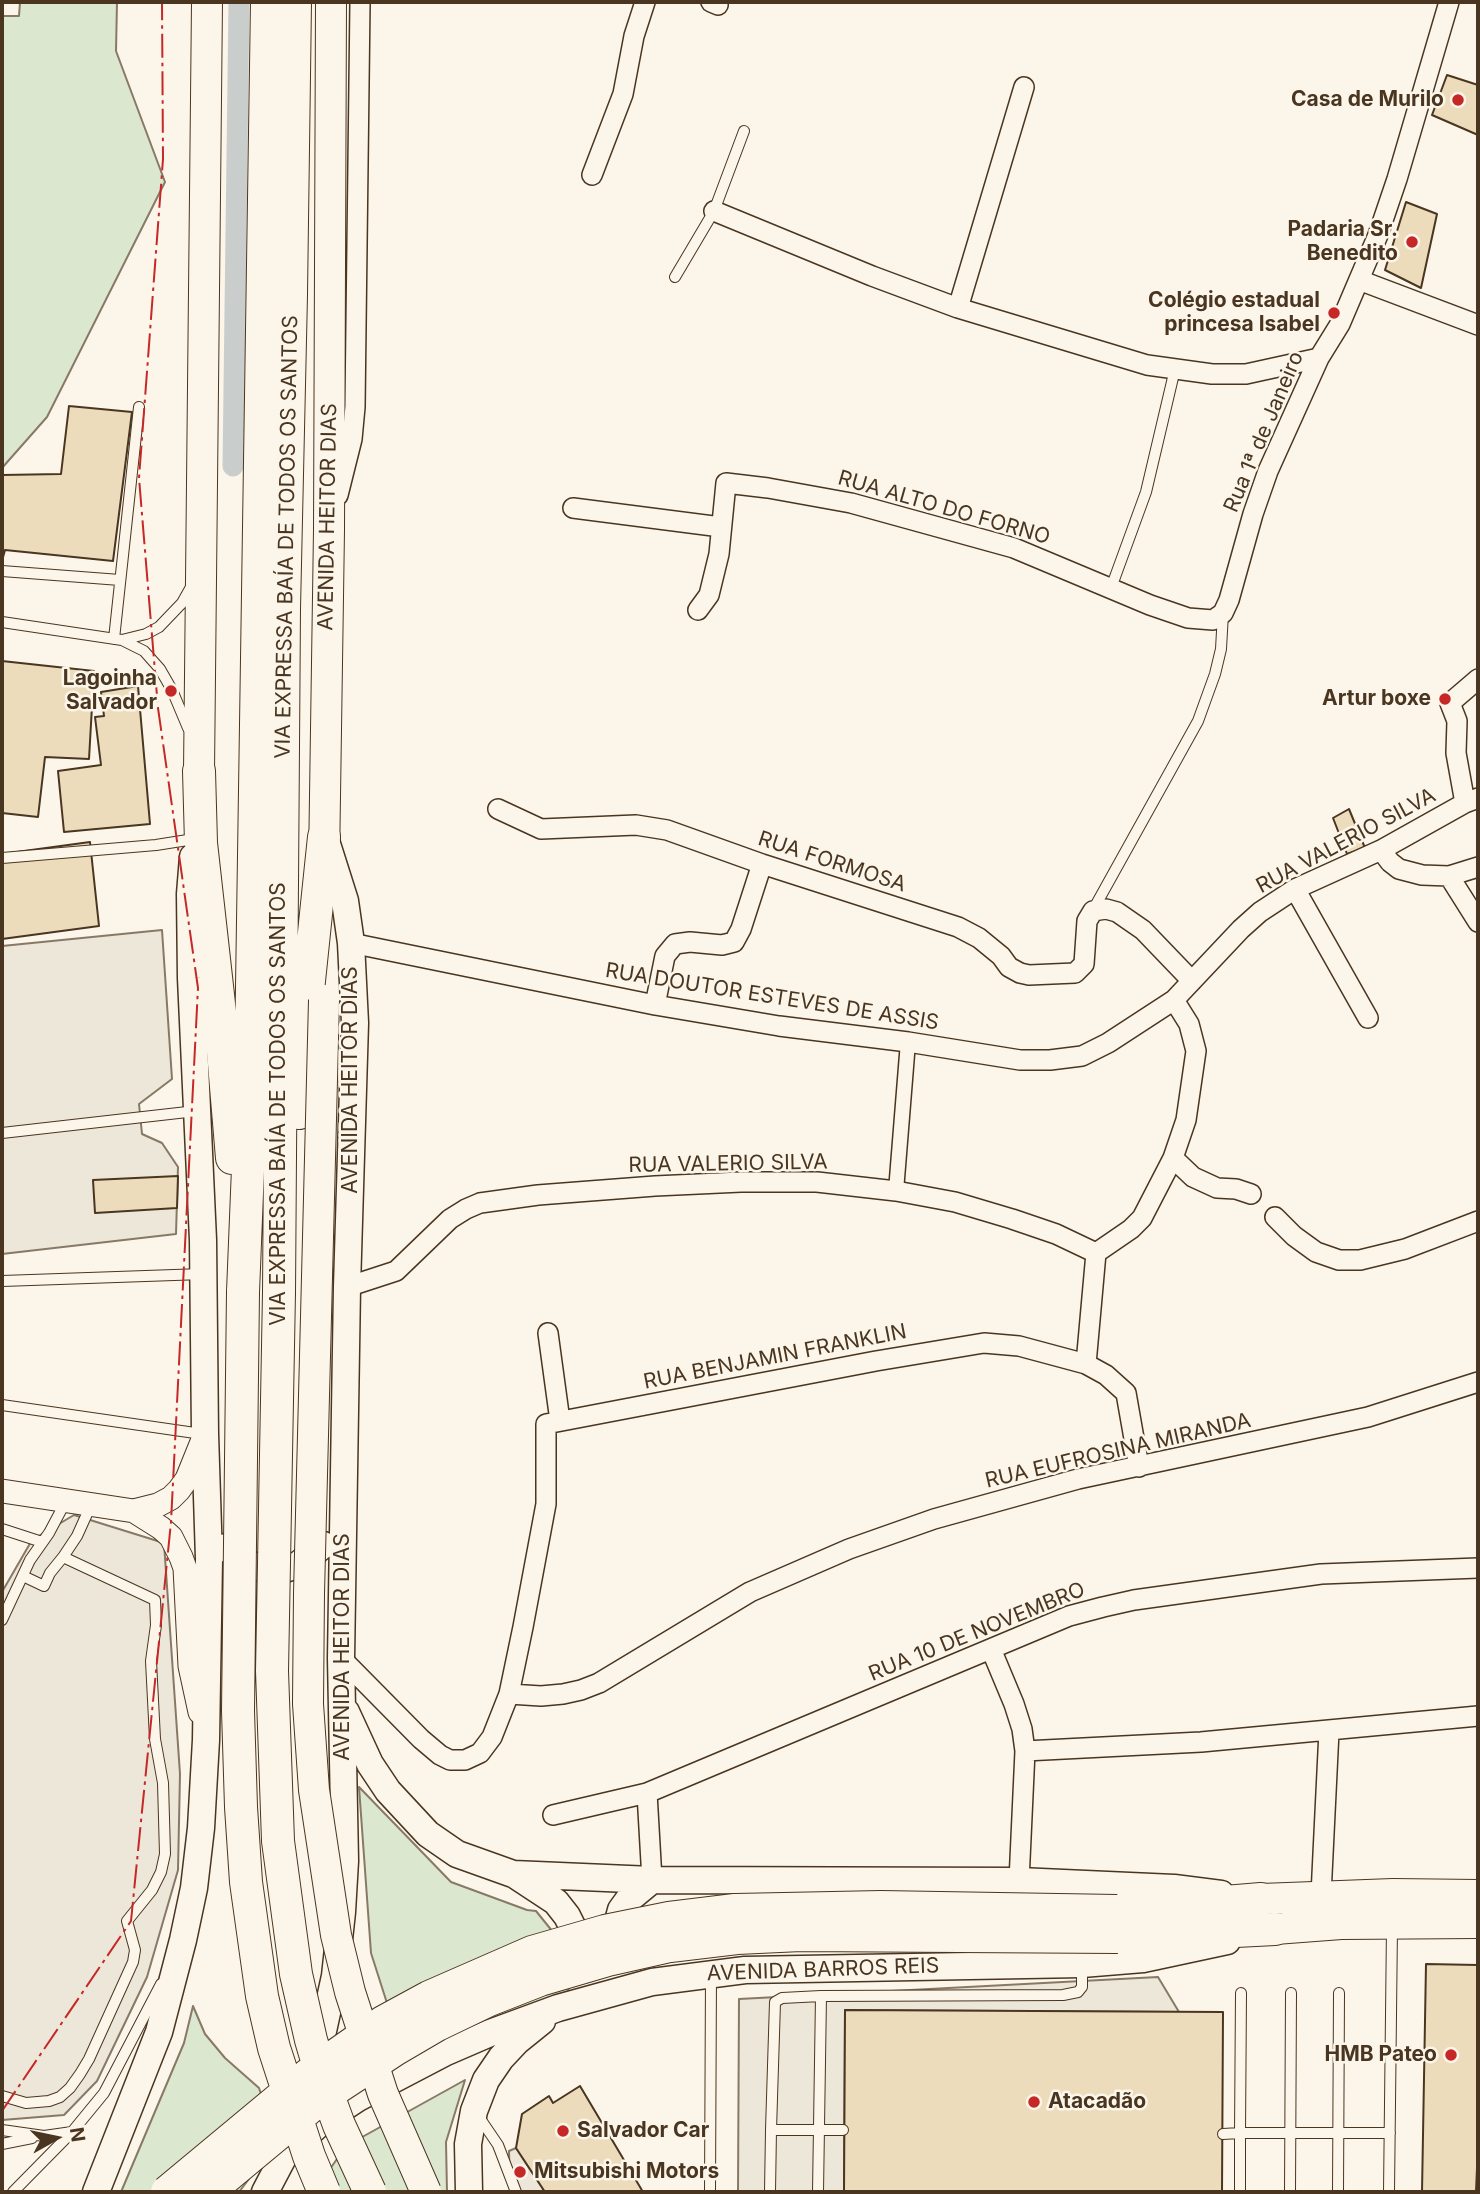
<!DOCTYPE html>
<html>
<head>
<meta charset="utf-8">
<style>
  body { margin:0 }
  #map { position:relative; width:1480px; height:2194px; overflow:hidden; background:#fbf6e9; font-family:Inter,sans-serif }
  canvas { display:block }
  .frame { position:absolute; inset:0; border:4px solid #4a3520; pointer-events:none }
  .north { position:absolute; left:21px; top:2103px; width:70px; height:70px; -webkit-text-stroke:5px #fbf6e9; paint-order:stroke; rotate:81deg; font-size:19px; font-weight:700; line-height:28px; text-align:center; color:#4a3520 }
  .north::after { content:''; display:block; margin:auto; width:24px; height:32px; background:#4a3520; clip-path:polygon(50% 0,100% 100%,50% 72%,0 100%) }
</style>
</head>
<body>
<div id="map">
<canvas width="1480" height="2194"></canvas>
<div class="frame"></div>
<div class="north">N</div>
</div>
<script>
const context = document.querySelector('canvas').getContext('2d');
context.lineJoin = 'round';
function fillPath(path, color) { context.fillStyle = color; context.fill(path, 'evenodd'); }
const poly = rows => new Path2D(rows.map(r => 'M' + r).join(''));
function trace(path, color, width, dash) { context.strokeStyle = color; context.lineWidth = width; context.lineCap = dash ? 'butt' : 'round'; context.setLineDash(dash || []); context.stroke(path); }
function write(font, color, halo, rows, align = 'center') {
  context.font = font + ' Inter,sans-serif'; context.lineWidth = 5; context.setLineDash([]); context.textBaseline = 'middle'; context.strokeStyle = halo; context.fillStyle = color; for (const [text, x, y, turn = 0] of rows) {
    context.save(); context.translate(x, y); context.rotate((+turn || 0) * Math.PI / 180); context.textAlign = isNaN(turn) ? turn : align; if (halo) context.strokeText(text, 0, 0); context.fillText(text, 0, 0); context.restore();
  }
}
const green = poly([
  [20,2,117,2,116,51,165,182,47,417,2,468,2,16,19,16,20,2],
  [359,1787,451,1882,527,1910,536,1911,557,1937,569,1993,409,2072,371,1953,359,1787],
  [193,2006,205,2034,225,2058,259,2088,271,2124,249,2179,239,2192,121,2192,184,2043,193,2006],
  [465,2080,446,2142,447,2192,314,2192,346,2146,465,2080]
]);
const parking = poly([
  [162,930,172,1079,139,1104,142,1134,162,1143,178,1167,176,1234,2,1254,2,946,162,930],
  [74,1515,164,1543,180,1774,178,1870,147,1977,97,2081,64,2115,2,2120,2,1592,32,1540,74,1515],
  [1158,1977,1179,2012,845,2010,844,2192,738,2192,739,1999,1158,1977],
  [516,2148,545,2192,510,2192,509,2151,516,2148]
]);
const canal = poly([
  [233,466,239,2]
]);
const building = poly([
  [1447,75,1478,85,1478,135,1432,115,1447,75],
  [1406,202,1437,214,1421,288,1385,270,1406,202],
  [69,406,132,412,113,561,5,550,2,561,2,475,61,474,69,406],
  [2,661,94,671,89,759,45,757,38,817,2,813,2,661],
  [138,686,150,824,64,832,58,771,101,765,95,717,104,716,101,692,138,686],
  [1349,809,1365,848,1347,854,1333,818,1349,809],
  [90,842,99,926,2,939,2,854,90,842],
  [178,1176,177,1208,95,1213,93,1180,178,1176],
  [1426,1964,1478,1965,1478,2144,1476,2192,1422,2192,1426,1964],
  [845,2010,1223,2012,1222,2192,844,2192,845,2010],
  [580,2086,643,2192,545,2192,516,2148,522,2114,549,2096,553,2103,580,2086]
]);
const service = poly([
  [675,277,714,211,744,131],
  [2,571,120,580],
  [1111,588,1146,492,1175,369],
  [2,622,122,640,146,634,159,627,182,603,191,587],
  [114,639,139,407],
  [122,640,144,651,160,669,172,690,188,728],
  [2,858,156,845,194,839],
  [1093,910,1198,721,1215,674,1221,649,1223,613],
  [2,1133,196,1111],
  [2,1281,203,1274],
  [2,1405,202,1434],
  [2,1529,42,1542],
  [63,1557,77,1536,91,1505],
  [2,1620,30,1560,49,1533,66,1501],
  [2,2096,26,2103,49,2101,60,2097,70,2088,80,2074,89,2059,133,1962,135,1950,127,1921,152,1890,161,1872,165,1854,163,1783,155,1739,151,1661,156,1625,155,1600,63,1557,50,1573,44,1586,23,1576],
  [479,2117,498,2145,516,2192],
  [2,2130,44,2136,72,2132,104,2093,161,1984],
  [771,2130,775,2002,782,1998,821,1996],
  [1223,2134,1240,2133,1241,1993],
  [2,2144,32,2138],
  [13,2192,72,2132],
  [710,2192,711,1976],
  [770,2192,771,2130,843,2130],
  [818,2192,821,1996,1063,1995,1078,1992,1082,1987,1082,1967],
  [1240,2192,1240,2133,1390,2133],
  [1290,2192,1291,1993],
  [1338,2192,1339,1993],
  [1389,2192,1392,1926]
]);
const pedestrian = poly([
  [896,1191,908,1042]
]);
const minor = poly([
  [711,2,718,5],
  [592,175,623,94,634,36,645,2],
  [714,211,872,276,958,308,1147,365,1212,374,1246,374,1319,358],
  [1359,280,1478,325],
  [958,308,1024,87],
  [338,495,352,439,355,407,360,2],
  [573,508,721,527],
  [698,610,709,595,719,554,726,483,768,488,851,503,1014,548,1150,605,1188,618,1213,620,1223,613,1229,600,1253,514,1268,471,1319,358,1340,324,1378,235,1397,179,1449,2],
  [1465,803,1456,753,1457,721,1450,703,1478,679],
  [498,809,541,829,636,825,667,830,762,864,958,927,979,938,1001,956,1009,967,1020,973,1029,975,1075,973,1084,964,1087,921,1093,911,1106,909,1117,912,1143,930,1192,981],
  [1381,850,1390,862,1399,869,1422,875,1449,876,1478,922],
  [1449,876,1478,867],
  [1295,889,1368,1018],
  [351,943,655,1005,779,1026,908,1042,1020,1060,1050,1060,1082,1056,1108,1043,1174,1000],
  [655,1005,665,956,675,944,690,942,722,945,734,942,741,929,762,864],
  [1173,1158,1193,1177,1217,1188,1236,1189,1251,1194],
  [1275,1217,1294,1236,1316,1252,1339,1260,1360,1260,1405,1249,1478,1221],
  [1096,1253,1131,1229,1142,1218,1173,1158,1186,1120,1196,1051,1189,1024,1174,1000,1241,929,1260,912,1295,889,1381,850,1465,803,1478,798],
  [347,1287,396,1271,450,1219,466,1209,480,1203,538,1195,655,1186,741,1182,817,1182,896,1191,955,1202,1012,1219,1056,1234,1096,1253],
  [548,1333,560,1421],
  [1086,1364,1106,1375,1126,1393,1139,1467],
  [991,1649,1014,1704,1022,1729,1025,1751,1019,1881],
  [341,1658,421,1739,440,1755,450,1760,465,1760,480,1753,492,1737,509,1694,523,1627,546,1504,546,1424,876,1361,984,1343,1019,1346,1086,1364,1096,1253],
  [509,1694,541,1696,563,1694,581,1690,599,1683,750,1592,849,1549,934,1519,1078,1479,1368,1417,1478,1382],
  [1025,1751,1201,1742,1478,1716],
  [647,1793,652,1880],
  [553,1815,647,1793,1069,1616,1103,1607,1134,1600,1321,1574,1478,1568],
  [1321,1895,1329,1731]
]);
const tertiary = poly([
  [2,1491,134,1511,158,1505,171,1498,179,1490,187,1479,204,1437],
  [134,1511,161,1528,171,1537,181,1557,185,1568,190,1666,200,1712]
]);
const secondary = poly([
  [226,1547,242,1561,260,1568,281,1570,298,1565,323,1545],
  [346,1712,370,1764,388,1791,428,1834,457,1854,513,1874,652,1880,1019,1881,1174,1888,1221,1894],
  [515,1875,556,1902,567,1916,575,1932,580,1958],
  [619,1944,617,1925,621,1910,629,1899,652,1880],
  [316,2063,335,1976,342,1912,345,1861,341,1658,347,1287,355,1023,351,943,345,901,326,841],
  [285,2154,300,2113],
  [96,2192,159,2032,183,1940,194,1888,201,1828,206,1740,209,1559,205,1434,203,1240,191,978,190,894,193,857],
  [265,2192,285,2154,320,2123,358,2098,446,2052,490,2033,558,2008,652,1982,745,1970,1082,1964,1143,1959,1227,1941],
  [469,2192,468,2144,474,2111,486,2080,501,2058,516,2042,542,2021]
]);
const primary = poly([
  [199,771,207,2],
  [324,862,329,530,331,2],
  [1261,1899,1393,1894,1478,1895],
  [1275,1929,1341,1924,1478,1923]
]);
const trunk = poly([
  [199,771,201,843,219,1004,232,1158],
  [299,1113,307,1000,324,837],
  [243,1292,250,1118,267,2],
  [279,1292,284,609,291,295,295,2],
  [1117,1911,1261,1899],
  [1118,1937,1275,1929]
]);
const primaryBridge = poly([
  [324,1000,309,1593,308,1704,314,1790,336,1935,350,1992,383,2094,426,2192]
]);
const trunkBridge = poly([
  [243,1292,238,1711,241,1807,246,1882,262,1996,274,2048,309,2156,324,2192],
  [279,1292,272,1671,278,1841,296,1974,311,2040,324,2084,339,2125,370,2192],
  [167,2192,309,2074,383,2022,429,1997,532,1952,605,1931,669,1918,735,1910,881,1907,1117,1911],
  [208,2192,320,2099,396,2049,437,2025,489,2000,540,1980,608,1960,670,1946,737,1938,801,1935,1118,1937]
]);
const power = poly([
  [2,2111,131,1921,171,1522,198,988,158,708,139,478,163,159,162,2]
]);
const markers = [
  [1458,100,7,"#c62828"],
  [1412,242,7,"#c62828"],
  [1334,313,7,"#c62828"],
  [171,691,7,"#c62828"],
  [1445,699,7,"#c62828"],
  [1451,2055,7,"#c62828"],
  [1034,2102,7,"#c62828"],
  [563,2131,7,"#c62828"],
  [520,2172,7,"#c62828"]
];
const poiNames = [
  ["Casa de Murilo",1444,100],
  ["Padaria Sr.",1398,230],
  ["Benedito",1398,254],
  ["Colégio estadual",1320,301],
  ["princesa Isabel",1320,325],
  ["Lagoinha",157,679],
  ["Salvador",157,703],
  ["Artur boxe",1431,699],
  ["HMB Pateo",1437,2055],
  ["Atacadão",1048,2102,"left"],
  ["Salvador Car",577,2131,"left"],
  ["Mitsubishi Motors",534,2172,"left"]
];
const streetNames = [
  ["Rua 1ª de Janeiro",1264,432,-67],
  ["RUA ALTO DO FORNO",944,508,16],
  ["AVENIDA HEITOR DIAS",328,517,-89],
  ["VIA EXPRESSA BAÍA DE TODOS OS SANTOS",287,537,-89],
  ["RUA VALERIO SILVA",1346,841,-28],
  ["RUA FORMOSA",832,862,18],
  ["RUA DOUTOR ESTEVES DE ASSIS",772,997,9],
  ["AVENIDA HEITOR DIAS",351,1080,-90],
  ["VIA EXPRESSA BAÍA DE TODOS OS SANTOS",279,1104,-90],
  ["RUA VALERIO SILVA",728,1164,-1],
  ["RUA BENJAMIN FRANKLIN",775,1357,-11],
  ["RUA EUFROSINA MIRANDA",1118,1451,-13],
  ["RUA 10 DE NOVEMBRO",977,1632,-22],
  ["AVENIDA HEITOR DIAS",343,1647,-90],
  ["AVENIDA BARROS REIS",823,1970,-2]
];
fillPath(green, '#dce7d0');
trace(green, '#887966', 2);
fillPath(parking, '#ede7d9');
trace(parking, '#887966', 2);
trace(canal, '#c9cecd', 21);
fillPath(building, '#ecdcbc');
trace(building, '#4a3520', 2);
trace(service, '#4a3520', 12);
trace(pedestrian, '#4a3520', 17);
trace(minor, '#4a3520', 22);
trace(tertiary, '#4a3520', 25);
trace(secondary, '#4a3520', 29);
trace(primary, '#4a3520', 32);
trace(trunk, '#4a3520', 34);
trace(service, '#fbf6e9', 10);
trace(pedestrian, '#fbf6e9', 14);
trace(minor, '#fbf6e9', 19);
trace(tertiary, '#fbf6e9', 23);
trace(secondary, '#fbf6e9', 26);
trace(primary, '#fbf6e9', 30);
trace(trunk, '#fbf6e9', 32);
trace(primaryBridge, '#4a3520', 32, []);
trace(trunkBridge, '#4a3520', 34, []);
trace(primaryBridge, '#fbf6e9', 30);
trace(trunkBridge, '#fbf6e9', 32);
trace(power, '#c62828', 2, [24, 5, 3.5, 5]);
for (const [x, y, r, color] of markers) { const dot = new Path2D(); dot.arc(x, y, r, 0, 2 * Math.PI); context.fillStyle = color; context.fill(dot); trace(dot, '#fbf6e9', 2.5); }
write('bold 21px', '#4a3520', '#fbf6e9', poiNames, 'right');
write('21px', '#4a3520', '#fbf6e9', streetNames);
</script>
</body>
</html>
